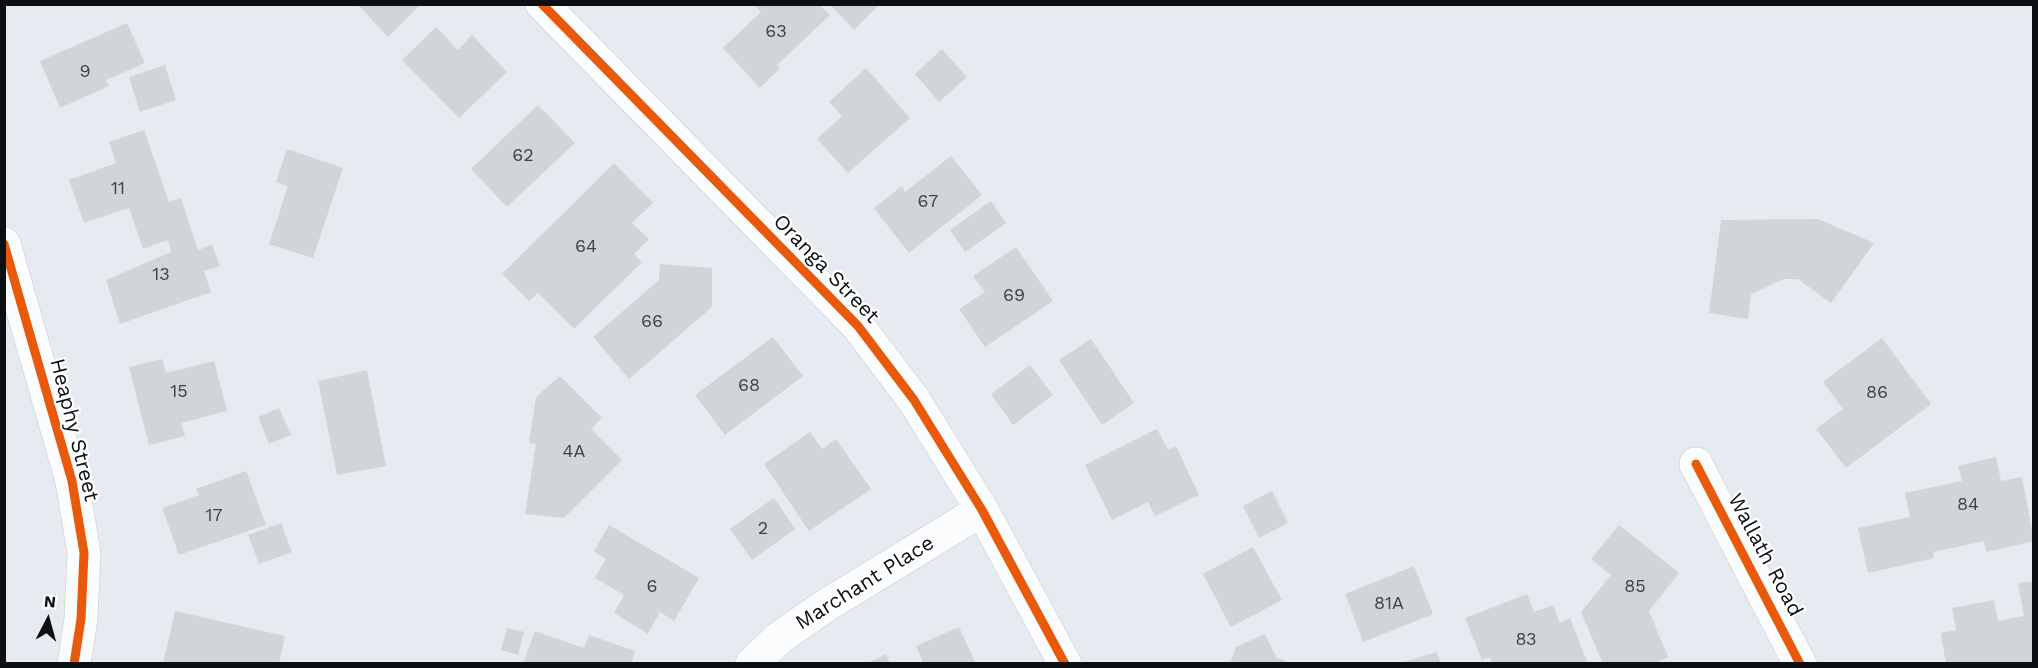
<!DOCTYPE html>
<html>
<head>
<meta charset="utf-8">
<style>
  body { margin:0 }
  #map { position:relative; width:2038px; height:668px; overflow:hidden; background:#e6ebf1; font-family:"Work Sans",sans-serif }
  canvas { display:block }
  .frame { position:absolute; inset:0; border:6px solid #0c1013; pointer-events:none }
  .north { position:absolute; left:18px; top:590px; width:60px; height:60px; -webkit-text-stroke:4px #fff; paint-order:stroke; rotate:6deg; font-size:16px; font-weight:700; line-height:24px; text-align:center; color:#0c1013 }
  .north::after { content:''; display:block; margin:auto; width:21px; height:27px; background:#0c1013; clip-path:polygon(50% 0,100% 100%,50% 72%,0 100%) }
</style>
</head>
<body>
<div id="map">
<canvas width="2038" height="668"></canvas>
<div class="frame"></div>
<div class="north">N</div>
</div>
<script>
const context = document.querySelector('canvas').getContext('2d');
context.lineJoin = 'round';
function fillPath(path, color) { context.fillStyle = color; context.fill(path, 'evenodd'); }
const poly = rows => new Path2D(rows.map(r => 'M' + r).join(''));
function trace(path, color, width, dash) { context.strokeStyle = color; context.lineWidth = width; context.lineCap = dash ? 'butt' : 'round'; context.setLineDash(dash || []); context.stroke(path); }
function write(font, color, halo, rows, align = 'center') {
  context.font = font + ' "Work Sans",sans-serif'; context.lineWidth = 4.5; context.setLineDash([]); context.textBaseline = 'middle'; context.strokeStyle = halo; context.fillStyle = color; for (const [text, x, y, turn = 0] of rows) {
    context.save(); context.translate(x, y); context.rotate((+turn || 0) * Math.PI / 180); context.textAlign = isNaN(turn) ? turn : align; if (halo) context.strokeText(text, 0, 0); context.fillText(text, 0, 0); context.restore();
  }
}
const building = poly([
  [357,4,421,4,388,37],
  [754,4,819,4,830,15,777,65,780,68,760,88,723,48,761,12],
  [829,4,880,4,854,30],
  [127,23,145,63,106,80,109,86,60,108,40,61],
  [436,27,458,50,472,35,507,72,459,118,402,60],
  [942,49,967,77,939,102,915,74],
  [165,65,176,100,140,112,129,77],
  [866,68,910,118,848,173,817,139,842,116,829,102],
  [538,105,575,143,507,207,471,169],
  [144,130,169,202,181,198,198,250,212,245,220,266,204,271,211,292,120,324,106,280,171,252,168,240,143,249,129,208,84,223,69,180,116,163,109,142],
  [287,149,343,168,313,258,269,244,288,186,276,182],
  [951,156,982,195,909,253,874,208,902,186,905,192],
  [614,163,653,203,632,223,649,239,634,254,642,262,574,329,538,293,529,301,502,274],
  [991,201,1006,223,965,252,950,230],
  [1818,219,1874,243,1831,303,1798,279,1784,279,1751,294,1748,319,1709,313,1721,220],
  [1016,247,1053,301,985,347,959,309,985,292,973,276],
  [660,264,712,268,712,307,629,379,593,337,659,280],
  [773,337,803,376,725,435,695,395],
  [1882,338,1931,404,1846,468,1816,429,1843,409,1823,382],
  [1091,339,1134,403,1102,425,1059,360],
  [162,359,166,373,214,361,227,411,181,423,185,436,149,445,129,367],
  [1030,365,1053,395,1013,425,991,394],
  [367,370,386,466,337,475,318,381],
  [560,376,602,418,591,429,622,460,564,518,525,514,536,444,529,443,536,397],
  [279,408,291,435,269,444,258,417],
  [1157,429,1168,450,1176,446,1199,495,1155,516,1148,502,1112,520,1085,465],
  [810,432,822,449,836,439,871,489,809,531,764,464],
  [1996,457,2001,481,2022,477,2034,541,1986,552,1984,541,1933,552,1934,558,1868,573,1858,528,1910,517,1905,493,1962,481,1958,466],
  [246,471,266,525,179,555,162,508,199,495,196,489],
  [1272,491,1288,523,1259,538,1243,506],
  [774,498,795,529,752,560,730,529],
  [281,523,292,552,259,564,248,535],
  [609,525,699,578,674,621,660,612,648,634,614,613,624,595,595,578,606,559,594,551],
  [1619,525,1679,573,1649,611,1668,657,1654,664,1603,664,1581,612,1611,575,1591,559],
  [1253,547,1282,600,1231,627,1203,574],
  [1414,566,1433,614,1363,642,1345,594],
  [2034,581,2034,664,1946,664,1941,633,1956,630,1952,608,1994,600,1998,621,2024,616,2018,583],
  [1527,594,1534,612,1553,605,1560,623,1570,618,1588,664,1492,664,1490,657,1482,660,1465,618],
  [175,611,285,636,279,664,163,664],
  [959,627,976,664,924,664,916,646],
  [507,628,524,632,518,655,501,650],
  [535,631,584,648,589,635,635,651,631,664,523,664],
  [1265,634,1276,657,1292,664,1230,664,1236,647],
  [1437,652,1441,664,1400,664,1400,663],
  [886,654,890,664,866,664]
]);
const street = poly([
  [542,4,858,326,914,400,982,510,1065,664],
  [4,244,72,481,84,553,81,619,74,664],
  [1696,464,1800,664],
  [752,664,779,638,825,606,982,510]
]);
const cycleway = poly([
  [542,4,858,326,914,400,982,510,1065,664],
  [4,244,72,481,84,553,81,619,74,664],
  [1696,464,1800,664]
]);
const numberNames = [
  ["63",776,32],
  ["9",85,72],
  ["62",523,156],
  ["11",118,189],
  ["67",928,202],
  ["64",586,247],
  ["13",161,275],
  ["69",1014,296],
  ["66",652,322],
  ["68",749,386],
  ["15",179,392],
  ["86",1877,393],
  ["4A",574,452],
  ["84",1968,505],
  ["17",214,516],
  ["2",763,529],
  ["6",652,587],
  ["85",1635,587],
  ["81A",1389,604],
  ["83",1526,640]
];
const streetNames = [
  ["Oranga Street",826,269,46],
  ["Heaphy Street",74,430,76],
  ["Wallath Road",1765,555,62],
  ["Marchant Place",865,583,-32]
];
fillPath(building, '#d0d5d8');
trace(street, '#c5c9ce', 34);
trace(street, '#fbfcfd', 33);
trace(cycleway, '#e8590c', 9);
write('18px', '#3f4346', null, numberNames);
write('21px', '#0c1013', '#fff', streetNames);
</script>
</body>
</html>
